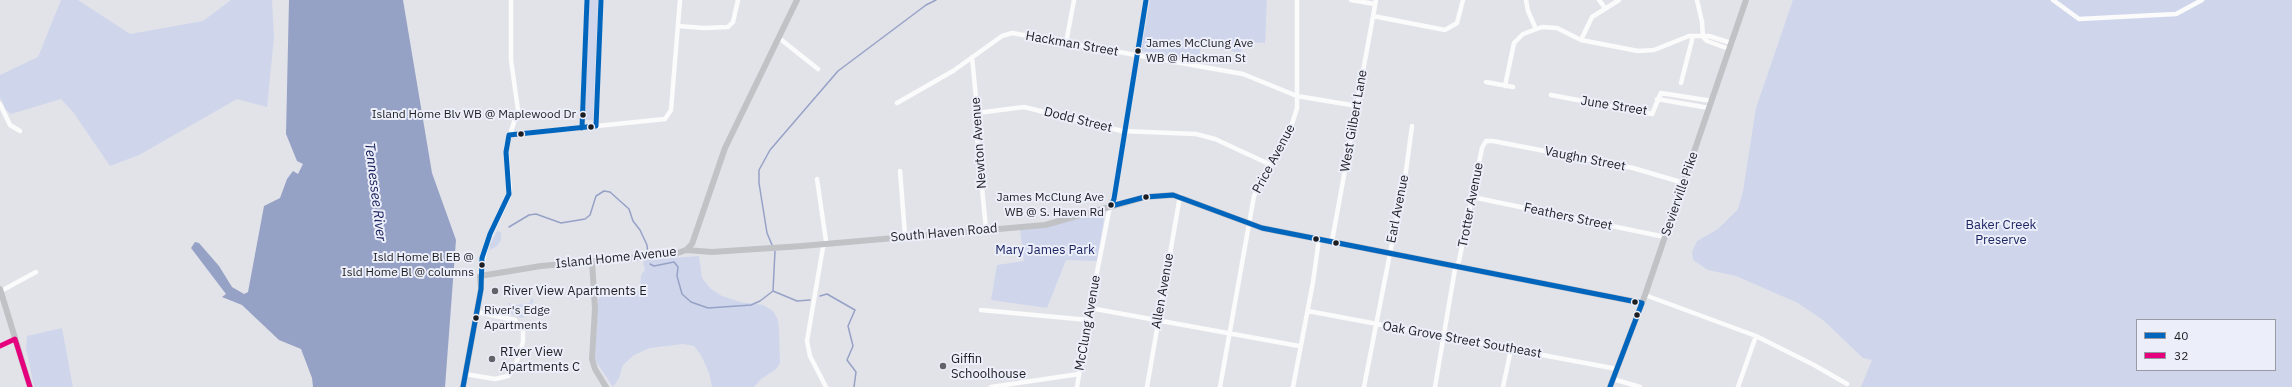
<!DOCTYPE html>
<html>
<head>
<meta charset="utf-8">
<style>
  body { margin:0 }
  #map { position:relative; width:2292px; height:387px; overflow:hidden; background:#e2e3e9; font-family:"IBM Plex Sans",sans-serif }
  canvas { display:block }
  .legend { position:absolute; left:2136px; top:319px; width:140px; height:52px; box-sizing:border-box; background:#eceffa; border:1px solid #999ba4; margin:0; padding:5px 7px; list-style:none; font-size:12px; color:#1d1e22 }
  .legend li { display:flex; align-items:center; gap:8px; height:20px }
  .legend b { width:20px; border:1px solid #999ba4 }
</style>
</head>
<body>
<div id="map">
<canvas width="2292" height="387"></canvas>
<ul class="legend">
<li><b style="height:5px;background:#0065bd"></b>40</li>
<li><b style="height:5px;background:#e5007d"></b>32</li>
</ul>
</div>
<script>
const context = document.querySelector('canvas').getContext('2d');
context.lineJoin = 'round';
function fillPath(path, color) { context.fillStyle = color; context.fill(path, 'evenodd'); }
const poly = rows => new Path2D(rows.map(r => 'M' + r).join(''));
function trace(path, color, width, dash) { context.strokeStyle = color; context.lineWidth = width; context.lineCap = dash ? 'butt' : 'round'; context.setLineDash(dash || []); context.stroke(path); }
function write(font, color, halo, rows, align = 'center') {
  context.font = font + ' "IBM Plex Sans",sans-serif'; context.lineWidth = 4; context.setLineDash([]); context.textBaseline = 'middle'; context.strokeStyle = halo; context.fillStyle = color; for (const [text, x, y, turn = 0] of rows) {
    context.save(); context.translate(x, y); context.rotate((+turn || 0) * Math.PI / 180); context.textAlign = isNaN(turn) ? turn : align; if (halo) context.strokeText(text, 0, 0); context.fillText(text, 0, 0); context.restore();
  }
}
const green = poly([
  [61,0,78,0,130,34,203,21,231,0,272,0,274,37,267,107,237,99,139,155,110,166,73,112,61,99,11,114,6,110,0,97,0,75,38,57],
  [589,0,598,0,593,120,586,120,585,116],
  [1150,0,1267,0,1265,43,1243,42,1241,53,1201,46,1198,61,1141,51],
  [1793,0,2292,0,2292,387,1861,387,1872,360,1863,358,1823,320,1798,303,1736,276,1708,270,1693,260,1692,252,1697,241,1718,229,1738,209,1743,191,1756,108],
  [2137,320,2275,320,2275,370,2137,370],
  [1098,214,1101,215,1104,219,1097,261,1066,260,1047,308,991,300,997,265,1024,261,1020,230,1045,227],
  [497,231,501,232,501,240,497,246,490,250,490,245],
  [699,256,702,278,711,289,722,296,740,302,763,305,773,311,778,320,779,329,780,363,776,369,761,379,754,387,712,387,709,373,701,355,694,346,683,344,650,348,634,355,623,365,619,378,613,387,595,360,598,299,602,296,634,293,640,290,641,275,645,270,643,261,646,260],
  [531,299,534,299,526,316,524,313,524,307,514,309,523,315,524,317,521,318,505,311,509,310,510,305,507,303,510,303,511,306,530,303],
  [62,328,73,387,34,387,26,348,27,336]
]);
const water = poly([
  [289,0,403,0,432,173,456,240,445,387,313,387,312,378,301,349,279,340,242,305,222,297,226,294,191,248,195,242,199,243,219,266,232,287,244,294,248,292,264,206,280,198,287,179,293,171,298,174,303,164,297,161,286,134]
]);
const stream = poly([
  [509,227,529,215,536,214,561,223,585,219,590,215,596,196,604,191,610,192,629,209,633,221,640,230,647,245,648,255],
  [772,245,767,233,759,183,759,170,770,150,838,71,926,5,936,0],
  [650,264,654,266,674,262,678,267,677,276,682,294,691,302,708,308,751,305,760,301,773,291,797,301,810,300],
  [773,291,775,251],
  [820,296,827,294,855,310,848,326,853,346,847,360,856,372,854,387]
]);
const street = poly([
  [1351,0,1375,4],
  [1526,0,1528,11,1536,29],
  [1599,0,1605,8],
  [1697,0,1702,22,1703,37],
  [2053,0,2079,19,2176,14,2202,0],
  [1373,16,1445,30,1457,23,1463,0],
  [678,26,704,28,728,27,733,22,738,0],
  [1703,37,1707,41,1729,49],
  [779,38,818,69],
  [1581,40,1592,17,1619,0],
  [1066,43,1074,0],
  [972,57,977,108,976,127,986,229],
  [1486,82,1513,87],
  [1681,83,1693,36],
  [1505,86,1514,43,1523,34,1542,27,1557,28,1581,40,1638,51,1654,50,1689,36,1709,36,1731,43],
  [1551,95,1652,114,1661,93,1712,101],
  [1657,99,1709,108],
  [897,103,953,71,1002,36,1012,33,1243,74,1297,96,1357,106],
  [0,104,10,125,20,131],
  [977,113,1024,107,1122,131,1196,134,1215,139,1269,164],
  [596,126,601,0],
  [582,128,587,0],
  [509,135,665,119,671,110,680,0],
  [900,171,905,235],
  [817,179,826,241,823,247,807,341,810,356,826,387],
  [1472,197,1665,237],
  [1332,241,1376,0],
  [480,276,487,242,508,198,510,190,506,147,518,110,511,60,511,0],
  [1,291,36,272],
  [1645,295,1756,336,1814,365,1847,384],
  [1090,308,1299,346],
  [981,310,1088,320],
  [1308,311,1617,369],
  [0,346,15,339],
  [465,374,495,379,508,376,515,367,523,342,523,331,515,320,477,312],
  [1613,379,1640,387],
  [991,387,1079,374],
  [1077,387,1090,308,1109,211,1114,199,1146,0],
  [1147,387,1180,196],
  [1220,387,1254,196,1264,173,1288,137,1297,108,1297,0],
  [1293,387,1313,282,1319,239],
  [1364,387,1406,171,1412,126],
  [1435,387,1455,269,1459,261,1482,148,1486,141,1493,141,1633,168,1684,183],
  [1503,387,1511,349],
  [1738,387,1756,336]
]);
const secondary = poly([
  [686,250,712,252,802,246,1045,225,1145,197,1173,195,1262,228,1642,303],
  [592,261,595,309,592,359,595,369,606,387],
  [0,289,30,387],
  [463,387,481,289,480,276,541,266,675,254,686,250,692,244,725,148,797,0],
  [1610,387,1645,295,1746,0]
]);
const bus1 = poly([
  [582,128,587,0],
  [1111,206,1145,197,1173,195,1262,228,1642,303,1610,387],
  [1111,206,1114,199,1146,0],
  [463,387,481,289,482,258,490,234,509,194,506,152,509,135,596,126,601,0]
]);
const bus2 = poly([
  [0,346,15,339,30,387]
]);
const markers = [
  [1138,51,3.5,"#1d1e22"],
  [583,115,3.5,"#1d1e22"],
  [591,127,3.5,"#1d1e22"],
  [521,134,3.5,"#1d1e22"],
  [1146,197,3.5,"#1d1e22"],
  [1111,205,3.5,"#1d1e22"],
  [1316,239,3.5,"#1d1e22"],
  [1336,243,3.5,"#1d1e22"],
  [482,265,3.5,"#1d1e22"],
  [495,291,4,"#626368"],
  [1635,302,3.5,"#1d1e22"],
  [1637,315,3.5,"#1d1e22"],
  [476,318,3.5,"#1d1e22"],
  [492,359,4,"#626368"],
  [943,366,4,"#626368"]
];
const busNames = [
  ["James McClung Ave",1146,44,"left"],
  ["WB @ Hackman St",1146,59,"left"],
  ["Island Home Blv WB @ Maplewood Dr",576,115],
  ["James McClung Ave",1104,198],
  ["WB @ S. Haven Rd",1104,213],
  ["Isld Home Bl EB @",474,258],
  ["Isld Home Bl @ columns",474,273],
  ["River's Edge",484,311,"left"],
  ["Apartments",484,326,"left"]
];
const streetNames = [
  ["Hackman Street",1072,44,10],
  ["June Street",1614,106,9],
  ["Dodd Street",1078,120,14],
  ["West Gilbert Lane",1354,121,-80],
  ["Newton Avenue",979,143,-94],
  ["Price Avenue",1274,159,-62],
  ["Vaughn Street",1585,159,11],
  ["Sevierville Pike",1680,194,-71],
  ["Trotter Avenue",1471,205,-79],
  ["Earl Avenue",1398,209,-79],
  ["Feathers Street",1568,217,12],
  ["South Haven Road",944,233,-5],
  ["Island Home Avenue",616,258,-6],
  ["Allen Avenue",1163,291,-80],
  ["McClung Avenue",1088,323,-80],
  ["Oak Grove Street Southeast",1462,340,10]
];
const parkNames = [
  ["Baker Creek",2001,225],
  ["Preserve",2001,240],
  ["Mary James Park",1045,250]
];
const poiNames = [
  ["River View Apartments E",503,291],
  ["RIver View",500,352],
  ["Apartments C",500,367],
  ["Giffin",951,359],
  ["Schoolhouse",951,374]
];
const waterNames = [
  ["Tennessee River",375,192,83]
];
fillPath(green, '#cfd6ec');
fillPath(water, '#96a1c6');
trace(stream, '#96a1c6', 1.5);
trace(street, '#fbfbfc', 4.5);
trace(secondary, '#c1c2c6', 6);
trace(bus1, '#0065bd', 5);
trace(bus2, '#e5007d', 5);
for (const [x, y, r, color] of markers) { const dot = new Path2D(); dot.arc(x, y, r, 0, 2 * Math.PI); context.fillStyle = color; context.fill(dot); trace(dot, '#eceffa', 1.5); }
write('12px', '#1d1e22', '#eceffa', busNames, 'right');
write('13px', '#1d1e22', '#eceffa', streetNames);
write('13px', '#1d2764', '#eceffa', parkNames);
write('13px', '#1d1e22', '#eceffa', poiNames, 'left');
write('italic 14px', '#18215d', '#eceffa', waterNames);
</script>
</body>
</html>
